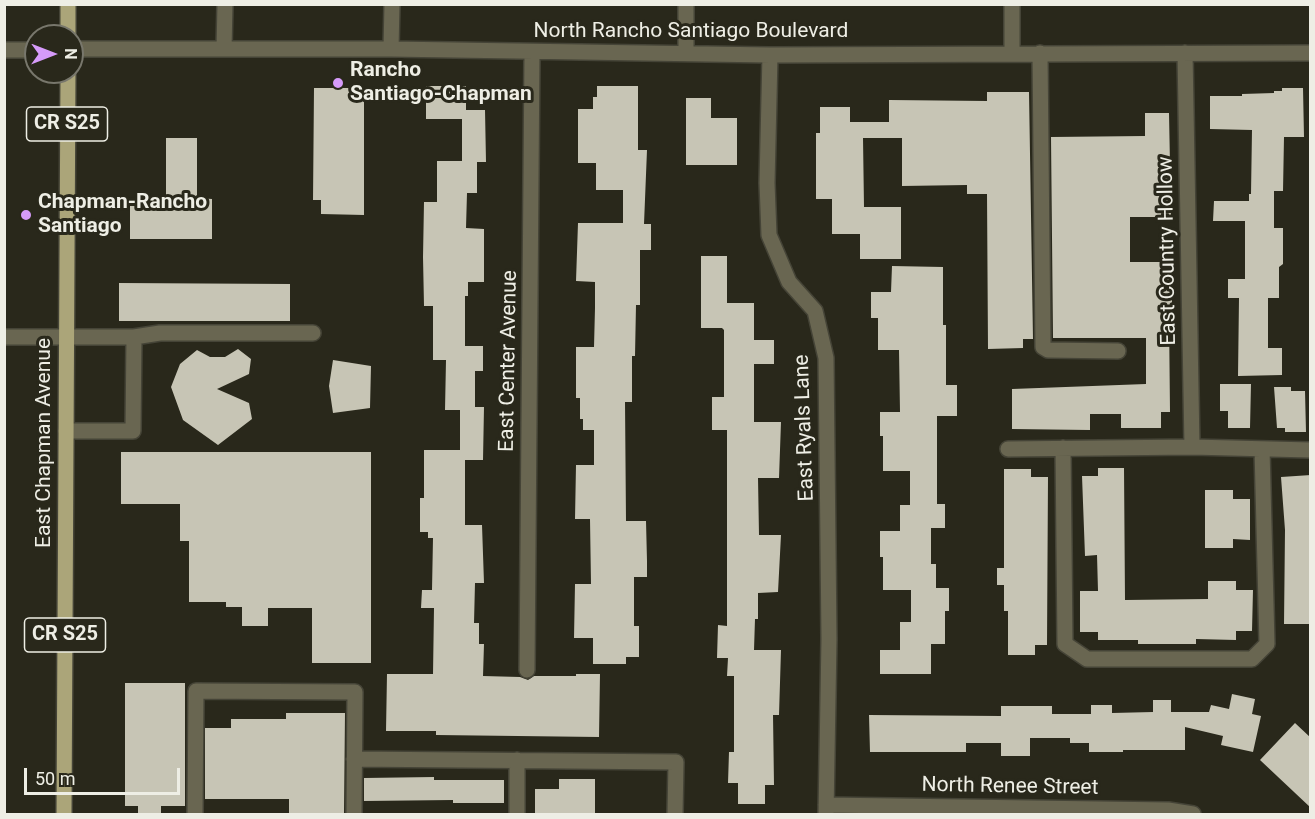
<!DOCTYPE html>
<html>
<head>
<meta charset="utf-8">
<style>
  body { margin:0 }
  #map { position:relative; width:1315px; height:819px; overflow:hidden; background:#29281b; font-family:Roboto,sans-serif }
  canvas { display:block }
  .frame { position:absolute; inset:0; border:6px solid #eeeee5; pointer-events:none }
  .north { position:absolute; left:24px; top:24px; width:60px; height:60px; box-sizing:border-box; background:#29281b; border:2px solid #78776c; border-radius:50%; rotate:90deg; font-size:16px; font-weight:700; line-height:24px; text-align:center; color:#eeeee5 }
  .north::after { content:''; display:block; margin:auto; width:21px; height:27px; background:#d69bfa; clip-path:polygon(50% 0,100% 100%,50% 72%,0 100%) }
  .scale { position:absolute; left:24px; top:768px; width:156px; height:27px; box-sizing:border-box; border:3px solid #eeeee5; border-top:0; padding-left:8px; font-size:18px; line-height:21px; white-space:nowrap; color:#eeeee5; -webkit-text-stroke:4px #29281b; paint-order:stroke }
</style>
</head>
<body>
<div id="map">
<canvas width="1315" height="819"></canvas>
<div class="frame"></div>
<div class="north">N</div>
<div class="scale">50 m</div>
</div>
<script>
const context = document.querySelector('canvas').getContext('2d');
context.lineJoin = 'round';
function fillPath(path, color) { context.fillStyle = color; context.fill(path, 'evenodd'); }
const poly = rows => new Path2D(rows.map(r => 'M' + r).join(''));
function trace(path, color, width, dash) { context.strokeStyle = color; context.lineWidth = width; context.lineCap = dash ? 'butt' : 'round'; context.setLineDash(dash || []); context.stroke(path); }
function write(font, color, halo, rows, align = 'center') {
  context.font = font + ' Roboto,sans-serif'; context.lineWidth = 6; context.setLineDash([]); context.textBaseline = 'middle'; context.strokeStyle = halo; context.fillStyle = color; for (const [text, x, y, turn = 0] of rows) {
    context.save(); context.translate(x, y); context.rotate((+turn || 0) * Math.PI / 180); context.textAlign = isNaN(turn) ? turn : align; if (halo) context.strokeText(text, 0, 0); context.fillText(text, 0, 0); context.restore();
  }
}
const building = poly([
  [426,86,466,86,466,110,485,110,486,162,477,162,477,193,467,193,466,228,484,229,484,282,468,282,468,296,465,296,465,346,483,346,483,371,475,371,475,407,484,407,483,460,465,460,465,525,482,525,484,583,475,583,474,623,479,623,479,644,484,644,483,676,520,677,528,680,534,676,576,676,576,674,600,674,599,737,436,735,436,731,386,731,387,674,433,674,434,608,421,608,422,590,432,590,433,538,428,538,428,532,420,532,420,498,424,498,424,450,460,450,460,410,445,410,446,360,433,360,433,306,424,306,423,257,424,202,437,202,437,161,462,161,462,119,426,119],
  [597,86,638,86,638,150,647,150,644,224,651,224,651,250,640,250,640,305,636,305,635,356,632,356,632,402,625,402,626,521,646,521,647,561,647,577,634,577,634,626,639,626,639,657,626,657,626,664,593,664,593,638,574,638,575,584,591,584,590,519,575,519,576,465,594,465,594,430,583,430,583,419,580,419,580,398,576,398,576,347,594,347,595,308,595,282,576,281,578,223,623,223,623,190,596,190,596,163,578,163,578,109,593,109,593,97,597,97],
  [314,88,364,88,364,215,321,214,321,200,313,200],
  [1282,88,1303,88,1304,137,1284,137,1283,191,1274,191,1274,228,1283,228,1283,264,1279,267,1279,298,1268,298,1268,348,1282,348,1282,375,1238,376,1239,298,1228,298,1228,279,1245,279,1245,221,1213,221,1214,201,1249,201,1249,194,1251,194,1252,130,1210,129,1210,96,1242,96,1242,94,1274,93,1274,91,1282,91],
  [987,92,1029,92,1033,339,1023,339,1023,348,988,349,987,194,967,194,967,185,902,186,902,138,863,138,864,207,901,207,901,259,860,259,860,234,832,234,832,199,816,199,816,133,820,133,820,107,850,107,850,122,889,122,889,100,987,101],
  [686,98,711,98,711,118,737,118,737,165,686,165],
  [1145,113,1169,113,1171,217,1130,217,1130,262,1172,262,1172,315,1169,315,1170,412,1161,412,1161,428,1121,428,1121,414,1090,414,1090,430,1012,429,1012,389,1146,384,1146,338,1053,338,1051,137,1145,136],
  [166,138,197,138,197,198,212,199,212,239,130,239,130,198,166,198],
  [701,256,727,256,727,303,754,303,754,340,774,340,774,364,754,364,754,422,781,422,779,478,758,478,759,535,781,535,778,592,758,593,758,619,755,619,754,650,781,650,779,715,773,715,774,785,765,785,765,804,738,804,738,783,728,783,729,752,734,752,734,676,727,676,728,658,717,658,718,625,727,626,727,430,712,430,712,397,724,397,724,330,722,328,701,328],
  [892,266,943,267,943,325,946,325,946,385,957,385,957,416,937,416,937,504,945,504,945,528,931,528,931,564,936,564,936,588,949,588,949,611,945,611,945,644,931,644,931,674,880,674,880,650,900,650,900,622,911,622,911,590,883,590,883,557,880,557,880,531,900,531,900,505,910,505,910,471,883,471,883,436,880,436,880,412,900,412,899,350,878,350,878,318,871,318,871,292,891,292],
  [119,283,290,284,290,321,119,321],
  [238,349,251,359,249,374,217,389,249,403,252,419,218,445,183,420,171,387,180,364,197,350,210,357,225,357],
  [333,360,371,366,370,408,333,413,329,386],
  [1220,384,1251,384,1250,428,1228,428,1228,411,1220,411],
  [1274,387,1291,387,1291,391,1305,391,1306,432,1285,432,1285,428,1277,428],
  [121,452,371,452,371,663,312,663,312,608,268,608,268,626,242,626,242,607,226,607,226,602,189,602,189,541,180,541,180,504,121,504],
  [1098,468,1124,468,1125,600,1208,599,1208,581,1236,581,1236,590,1253,590,1252,631,1236,631,1236,640,1196,639,1196,644,1138,644,1138,640,1098,640,1098,632,1080,632,1080,591,1098,591,1097,555,1085,556,1082,476,1098,476],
  [1004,469,1031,469,1031,477,1048,477,1047,645,1035,645,1035,655,1008,655,1008,611,1004,611,1004,585,997,585,997,568,1004,568],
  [1311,475,1311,624,1284,624,1285,530,1281,477],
  [1205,490,1233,490,1233,499,1250,499,1250,540,1233,539,1233,548,1205,548],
  [125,683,185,683,185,806,161,806,161,814,138,814,138,806,125,806],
  [1232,694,1255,699,1252,714,1261,716,1253,752,1221,745,1223,736,1185,727,1185,750,1123,750,1123,752,1089,752,1089,743,1070,743,1070,738,1030,738,1030,756,1001,756,1001,743,966,743,966,752,870,752,869,715,1001,716,1001,706,1052,706,1052,714,1091,714,1091,705,1112,705,1112,713,1153,712,1153,700,1171,700,1171,712,1209,712,1211,705,1229,709],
  [286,713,345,713,344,814,289,814,289,799,205,799,205,728,231,728,231,719,286,719],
  [1295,723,1311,738,1311,808,1260,760],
  [434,777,434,780,504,780,504,803,453,803,453,800,364,801,364,778],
  [559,779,595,779,595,814,535,814,535,789,559,789]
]);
const minor = poly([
  [72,49,391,49,770,55,1310,53],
  [224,49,225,4],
  [391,49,392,4],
  [4,50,36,50],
  [686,53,686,4],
  [1012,53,1012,4],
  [1040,53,1043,347,1048,350,1118,351],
  [1185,53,1192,447],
  [770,55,767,183,769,235,789,282,815,311,826,358,829,639,826,814],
  [4,337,134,337,160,333,313,333],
  [66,431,133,431,134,337],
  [1063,448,1065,644,1087,659,1252,659,1267,644,1262,449],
  [1008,449,1192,447,1310,450],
  [527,670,532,53],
  [354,759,676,762,675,814],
  [826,805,1168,810,1193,814],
  [195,814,196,691,355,692,354,814],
  [517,814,517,760]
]);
const major = poly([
  [68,36,68,4],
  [64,814,68,72]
]);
const markers = [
  [338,83,6,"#d69bfa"],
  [26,215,6,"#d69bfa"]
];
const shields = [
  [67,124,81],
  [65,635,81]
];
const shieldNames = [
  ["CR S25",67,124],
  ["CR S25",65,635]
];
const streetNames = [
  ["North Rancho Santiago Boulevard",691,32],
  ["East Country Hollow",1168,251,-91],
  ["East Center Avenue",509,361,-89],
  ["East Ryals Lane",805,428,-92],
  ["East Chapman Avenue",45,443,-90],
  ["North Renee Street",1010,787,1]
];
const poiNames = [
  ["Rancho",350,71],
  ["Santiago-Chapman",350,95],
  ["Chapman-Rancho",38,203],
  ["Santiago",38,227]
];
fillPath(building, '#c7c5b5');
trace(minor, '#454437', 18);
trace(major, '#454437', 18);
trace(minor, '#696651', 15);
trace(major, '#aba579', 15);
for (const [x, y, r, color] of markers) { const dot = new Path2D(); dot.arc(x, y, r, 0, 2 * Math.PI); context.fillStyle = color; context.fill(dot); trace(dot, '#29281b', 2); }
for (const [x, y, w] of shields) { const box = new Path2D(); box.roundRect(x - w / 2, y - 17, w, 34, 4.5); context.fillStyle = '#29281b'; context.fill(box); trace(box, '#eeeee5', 1.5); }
write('bold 20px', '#eeeee5', null, shieldNames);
write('21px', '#eeeee5', '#29281b', streetNames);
write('bold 21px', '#eeeee5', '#29281b', poiNames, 'left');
</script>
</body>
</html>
